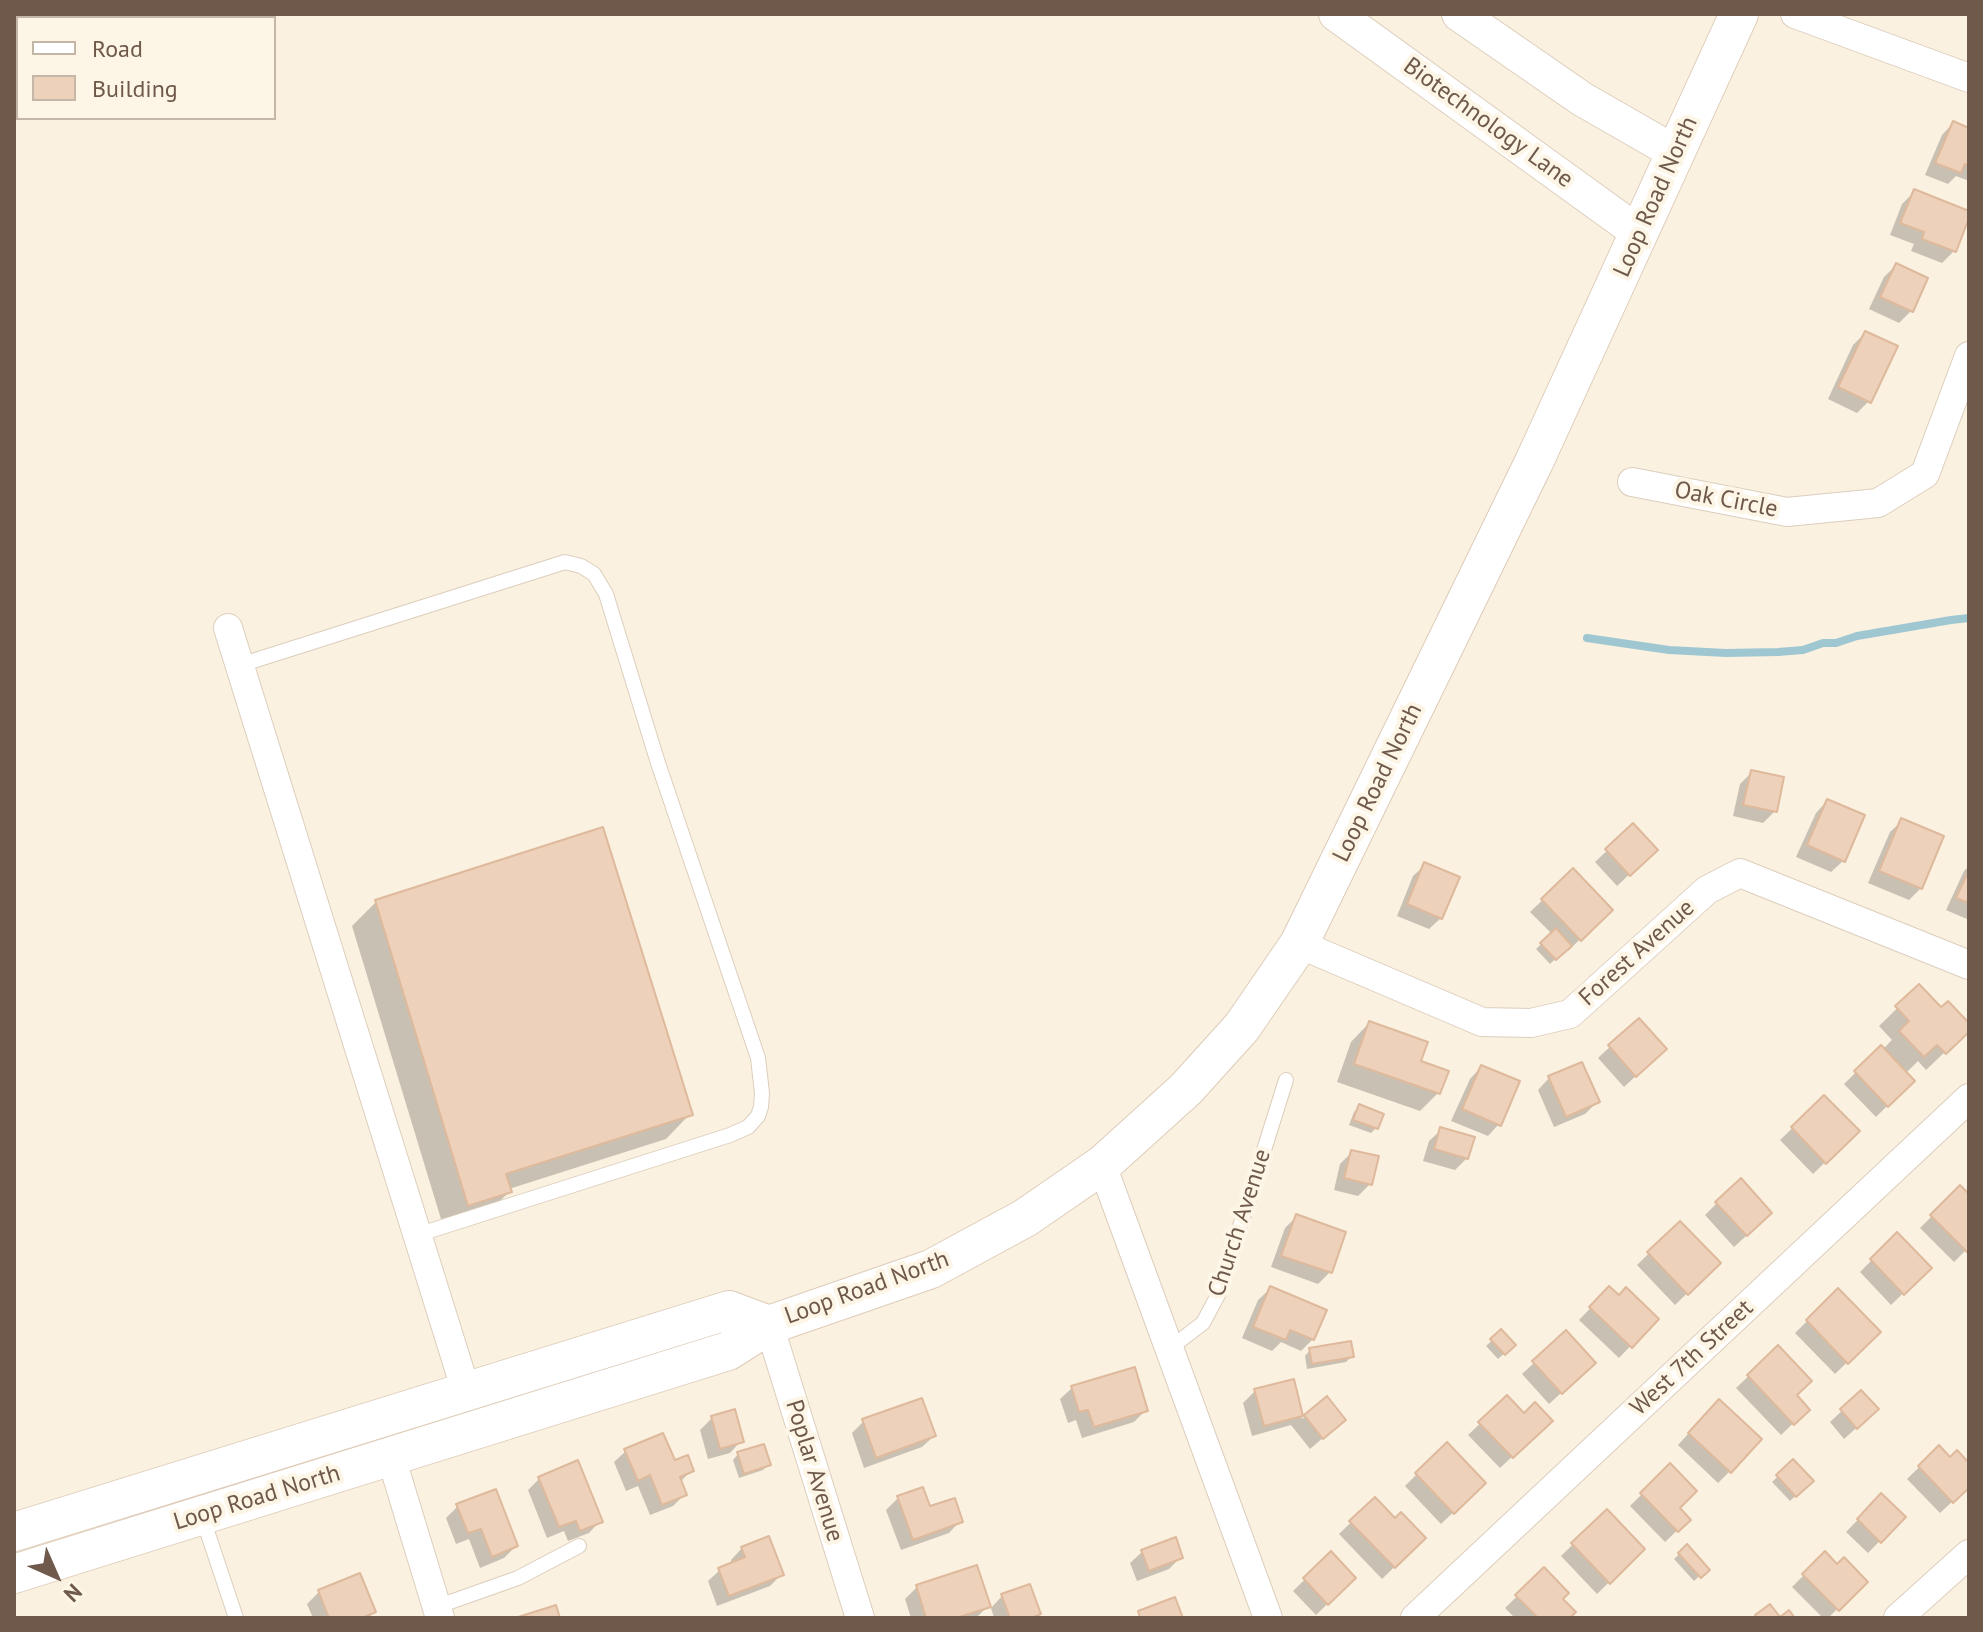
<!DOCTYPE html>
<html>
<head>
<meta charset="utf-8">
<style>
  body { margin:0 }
  #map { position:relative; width:1983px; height:1632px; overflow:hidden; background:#faf1e0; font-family:"PT Sans",sans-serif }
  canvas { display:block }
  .frame { position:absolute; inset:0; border:16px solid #6e594a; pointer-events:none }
  .legend { position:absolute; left:16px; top:16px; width:260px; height:104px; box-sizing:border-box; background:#fdf5e6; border:2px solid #c4b7a8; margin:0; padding:10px 14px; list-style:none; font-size:24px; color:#6e594a }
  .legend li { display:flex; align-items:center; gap:16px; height:40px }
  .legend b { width:40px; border:2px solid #c4b7a8 }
  .north { position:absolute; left:16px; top:1536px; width:80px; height:80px; -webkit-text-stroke:6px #fdf5e6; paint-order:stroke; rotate:135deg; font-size:22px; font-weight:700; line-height:32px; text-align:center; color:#6e594a }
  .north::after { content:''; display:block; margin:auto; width:28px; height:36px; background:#6e594a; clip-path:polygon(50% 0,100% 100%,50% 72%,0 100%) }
</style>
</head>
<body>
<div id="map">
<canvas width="1983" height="1632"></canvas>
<div class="frame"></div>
<ul class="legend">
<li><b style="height:10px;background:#fff"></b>Road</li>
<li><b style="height:22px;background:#edd1ba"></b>Building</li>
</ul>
<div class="north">N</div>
</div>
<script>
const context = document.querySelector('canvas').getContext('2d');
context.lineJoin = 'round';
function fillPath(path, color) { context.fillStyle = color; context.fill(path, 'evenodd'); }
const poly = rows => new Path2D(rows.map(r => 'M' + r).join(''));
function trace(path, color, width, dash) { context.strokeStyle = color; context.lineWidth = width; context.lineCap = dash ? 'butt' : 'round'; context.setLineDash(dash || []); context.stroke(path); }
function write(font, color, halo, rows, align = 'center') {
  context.font = font + ' "PT Sans",sans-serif'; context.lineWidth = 8; context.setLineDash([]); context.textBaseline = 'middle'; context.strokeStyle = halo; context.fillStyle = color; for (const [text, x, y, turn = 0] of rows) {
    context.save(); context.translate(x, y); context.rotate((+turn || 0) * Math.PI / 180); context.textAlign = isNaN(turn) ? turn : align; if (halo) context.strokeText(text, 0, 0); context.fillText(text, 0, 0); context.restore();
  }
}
const shadow = poly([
  [1953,123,1969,130,1969,181,1956,176,1948,184,1925,175,1942,135],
  [1914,192,1969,213,1954,251,1942,263,1911,251,1914,244,1890,235,1902,204],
  [1896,265,1911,311,1899,323,1869,309,1884,277],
  [1865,333,1869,401,1857,413,1828,399,1853,345],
  [1752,772,1775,811,1763,823,1733,816,1740,784],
  [1827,801,1843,861,1831,872,1796,857,1816,813],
  [1902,821,1921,888,1909,900,1868,883,1890,832],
  [1633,826,1655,850,1617,886,1595,862],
  [1425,865,1441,918,1429,929,1397,916,1413,876],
  [1969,866,1969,920,1946,910,1964,871],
  [1573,871,1610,910,1568,951,1566,949,1550,964,1536,949,1552,934,1530,912],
  [376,902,690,1114,666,1139,509,1189,510,1191,486,1215,444,1229,352,926],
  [1919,987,1941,1010,1969,1026,1969,1029,1926,1070,1918,1061,1905,1074,1912,1081,1876,1117,1844,1084,1881,1048,1882,1050,1892,1040,1879,1026],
  [1639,1020,1653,1060,1624,1087,1598,1058],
  [1369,1023,1418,1062,1438,1093,1420,1111,1337,1082,1351,1042],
  [1481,1067,1499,1124,1488,1136,1451,1121,1470,1079],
  [1549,1078,1597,1102,1585,1114,1554,1127,1538,1090],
  [1824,1098,1857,1131,1813,1174,1780,1140],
  [1359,1106,1376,1128,1371,1133,1349,1125,1354,1112],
  [1441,1130,1467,1158,1455,1170,1423,1161,1429,1141],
  [1352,1152,1370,1184,1358,1196,1334,1190,1340,1164],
  [1960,1188,1969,1197,1969,1247,1954,1262,1920,1228],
  [1717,1203,1758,1225,1734,1247,1705,1215],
  [1296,1217,1330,1272,1318,1284,1271,1267,1285,1228],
  [1680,1223,1718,1263,1675,1305,1637,1265],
  [1897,1235,1929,1268,1891,1305,1860,1272],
  [1270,1289,1313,1339,1301,1351,1281,1342,1272,1351,1242,1338,1258,1300],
  [1609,1289,1619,1297,1656,1319,1619,1358,1579,1320],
  [1838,1291,1878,1332,1835,1374,1795,1333],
  [1501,1332,1513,1345,1498,1359,1486,1346],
  [1778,1348,1794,1396,1807,1410,1781,1435,1736,1388],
  [1310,1350,1352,1356,1346,1362,1307,1369,1305,1356],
  [1534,1363,1582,1374,1549,1404,1522,1374],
  [1292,1381,1302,1419,1305,1416,1344,1420,1310,1449,1291,1425,1252,1436,1243,1403,1255,1391],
  [1072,1388,1146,1410,1134,1422,1082,1438,1076,1420,1068,1423,1060,1399],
  [1861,1393,1864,1421,1844,1439,1830,1422],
  [1507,1398,1524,1416,1550,1421,1500,1468,1468,1435],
  [1707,1413,1730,1471,1718,1483,1678,1445],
  [712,1418,741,1441,730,1453,708,1459,700,1430],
  [864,1421,934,1436,922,1447,864,1468,852,1433],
  [1447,1444,1484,1483,1441,1524,1405,1486],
  [1939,1448,1950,1460,1969,1466,1969,1486,1940,1513,1907,1479],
  [626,1451,674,1463,692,1470,680,1482,685,1494,673,1506,650,1515,638,1486,626,1491,614,1462],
  [738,1454,768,1465,763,1470,739,1478,733,1460],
  [1793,1462,1811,1481,1790,1501,1772,1482],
  [1670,1466,1677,1508,1688,1520,1665,1542,1630,1506],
  [540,1478,600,1521,589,1533,568,1541,564,1531,547,1538,528,1490],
  [1881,1496,1903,1517,1868,1553,1846,1532],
  [898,1498,929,1509,960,1521,949,1533,901,1550,886,1510],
  [1375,1499,1395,1521,1424,1538,1382,1579,1339,1534],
  [458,1506,516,1546,504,1558,480,1568,469,1539,456,1544,446,1518],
  [1606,1512,1643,1549,1597,1594,1561,1556],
  [1687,1547,1707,1569,1694,1581,1674,1559],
  [742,1548,782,1574,770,1586,717,1606,708,1581,720,1570,732,1565,731,1560],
  [1142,1552,1181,1557,1169,1569,1137,1581,1130,1563],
  [1331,1554,1354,1578,1316,1615,1293,1591],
  [1825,1554,1837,1566,1865,1582,1828,1618,1823,1618,1792,1587],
  [1544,1570,1560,1599,1568,1618,1515,1618,1505,1608],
  [917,1587,988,1606,976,1618,911,1618,905,1599],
  [319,1592,374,1612,368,1618,313,1618,307,1604],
  [1002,1596,1039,1614,1035,1618,994,1618,991,1608]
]);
const stream = poly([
  [1587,638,1669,650,1726,653,1778,652,1803,650,1823,643,1836,643,1857,636,1951,620,1969,618]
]);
const building = poly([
  [1953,121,1969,128,1969,165,1965,164,1961,173,1935,163,1953,121],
  [1914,189,1969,211,1969,218,1956,252,1922,239,1924,232,1900,223,1914,189],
  [1896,263,1928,278,1913,312,1880,297,1896,263],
  [1865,331,1898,346,1871,403,1838,387,1865,331],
  [1751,770,1784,777,1777,812,1743,805,1751,770],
  [1827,799,1865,815,1845,862,1807,845,1827,799],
  [1901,818,1944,836,1922,889,1879,871,1901,818],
  [1633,823,1658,850,1630,876,1605,849,1633,823],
  [603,827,693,1115,506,1174,512,1192,468,1206,375,900,603,827],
  [1424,862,1460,877,1442,919,1407,904,1424,862],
  [1573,868,1613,910,1581,941,1541,899,1573,868],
  [1969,870,1969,903,1956,898,1969,870],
  [1556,928,1572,946,1556,960,1540,943,1556,928],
  [1919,984,1941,1007,1948,1001,1969,1023,1969,1032,1946,1054,1937,1045,1924,1057,1899,1031,1909,1021,1895,1006,1919,984],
  [1639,1018,1667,1049,1636,1077,1608,1045,1639,1018],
  [1369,1021,1428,1042,1421,1061,1449,1071,1440,1094,1354,1064,1369,1021],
  [1881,1045,1915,1081,1888,1107,1854,1071,1881,1045],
  [1582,1062,1600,1102,1566,1117,1548,1076,1582,1062],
  [1481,1065,1520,1081,1501,1126,1462,1109,1481,1065],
  [1824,1095,1860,1131,1826,1164,1791,1127,1824,1095],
  [1359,1104,1384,1114,1378,1129,1353,1120,1359,1104],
  [1440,1127,1475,1137,1468,1159,1434,1149,1440,1127],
  [1351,1150,1379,1156,1372,1185,1344,1178,1351,1150],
  [1741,1178,1772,1213,1747,1236,1715,1202,1741,1178],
  [1960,1185,1969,1194,1969,1250,1967,1252,1930,1215,1960,1185],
  [1296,1214,1346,1232,1332,1273,1281,1256,1296,1214],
  [1680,1221,1721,1263,1688,1295,1647,1252,1680,1221],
  [1897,1232,1932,1268,1904,1295,1870,1259,1897,1232],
  [1270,1286,1327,1310,1314,1340,1290,1330,1286,1340,1253,1327,1270,1286],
  [1609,1286,1619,1295,1626,1287,1659,1319,1632,1348,1589,1307,1609,1286],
  [1838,1288,1881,1332,1848,1364,1806,1320,1838,1288],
  [1501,1329,1516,1345,1505,1355,1490,1339,1501,1329],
  [1566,1330,1596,1363,1562,1394,1532,1361,1566,1330],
  [1351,1341,1354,1357,1312,1364,1309,1348,1351,1341],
  [1778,1345,1812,1381,1797,1395,1810,1410,1794,1425,1747,1375,1778,1345],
  [1135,1367,1148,1411,1094,1427,1088,1410,1079,1412,1071,1386,1135,1367],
  [1294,1379,1303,1416,1264,1426,1254,1389,1294,1379],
  [1861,1390,1879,1409,1857,1429,1840,1409,1861,1390],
  [1507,1395,1524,1413,1535,1402,1553,1421,1513,1458,1478,1422,1507,1395],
  [1327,1396,1346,1420,1323,1439,1304,1415,1327,1396],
  [922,1398,936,1436,876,1458,862,1419,922,1398],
  [1719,1399,1762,1439,1731,1473,1688,1433,1719,1399],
  [735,1409,744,1442,720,1449,711,1416,735,1409],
  [663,1433,675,1460,688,1455,694,1471,680,1477,687,1495,662,1505,650,1475,638,1481,624,1449,663,1433],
  [1447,1442,1486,1483,1454,1514,1415,1473,1447,1442],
  [764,1444,771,1465,744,1474,737,1452,764,1444],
  [1939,1445,1950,1457,1957,1450,1969,1463,1969,1488,1953,1503,1918,1466,1939,1445],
  [1793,1459,1814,1481,1796,1497,1776,1475,1793,1459],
  [578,1460,603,1522,580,1531,576,1521,559,1527,538,1477,578,1460],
  [1670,1463,1697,1491,1680,1508,1691,1520,1678,1532,1640,1493,1670,1463],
  [923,1487,930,1506,955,1498,963,1522,913,1540,897,1496,923,1487],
  [496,1489,518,1546,492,1557,481,1529,468,1533,456,1504,496,1489],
  [1881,1493,1906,1517,1881,1543,1857,1519,1881,1493],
  [1375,1497,1395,1518,1401,1512,1426,1538,1395,1568,1349,1521,1375,1497],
  [1607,1509,1645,1549,1610,1584,1571,1543,1607,1509],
  [769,1536,784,1575,729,1596,718,1568,745,1557,741,1547,769,1536],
  [1176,1537,1183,1558,1149,1571,1141,1550,1176,1537],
  [1687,1544,1710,1570,1701,1578,1678,1553,1687,1544],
  [1331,1551,1356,1578,1328,1605,1303,1578,1331,1551],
  [1825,1551,1837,1564,1844,1557,1868,1582,1839,1611,1802,1574,1825,1551],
  [977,1565,991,1607,956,1618,926,1618,916,1585,977,1565],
  [1544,1567,1569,1593,1563,1599,1576,1612,1570,1618,1538,1618,1515,1595,1544,1567],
  [360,1573,376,1612,362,1618,329,1618,318,1590,360,1573],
  [1030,1584,1041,1614,1031,1618,1010,1618,1001,1594,1030,1584],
  [1175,1597,1183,1618,1140,1618,1138,1611,1175,1597],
  [1770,1604,1780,1617,1789,1610,1795,1618,1757,1618,1755,1615,1770,1604],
  [556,1605,560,1618,515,1618,556,1605]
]);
const service = poly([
  [240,665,565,562,581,566,594,574,606,594,658,763,758,1058,762,1093,761,1107,758,1116,748,1127,730,1135,417,1235],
  [1169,1349,1203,1323,1219,1293,1286,1080],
  [202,1516,236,1618],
  [436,1607,518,1578,579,1546]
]);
const minor = poly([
  [1795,14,1969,78],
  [1632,482,1787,512,1878,503,1925,474,1969,356],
  [228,628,466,1391],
  [1299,944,1482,1022,1531,1023,1570,1014,1707,890,1740,873,1969,965],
  [1102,1165,1268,1618],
  [769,1325,860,1618],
  [391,1457,440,1618],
  [1415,1618,1969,1098],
  [1898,1618,1969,1554]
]);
const tertiary = poly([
  [1336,14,1639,233],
  [1459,14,1582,99,1676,153]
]);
const secondary = poly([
  [14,1532,729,1310,769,1325],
  [14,1574,728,1351,769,1325,931,1269,1025,1218,1102,1165,1186,1089,1242,1027,1299,944,1534,462,1739,14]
]);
const streetNames = [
  ["Biotechnology Lane",1488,123,36],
  ["Loop Road North",1656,197,-66],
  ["Oak Circle",1726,500,11],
  ["Loop Road North",1378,783,-64],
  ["Forest Avenue",1637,953,-42],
  ["Church Avenue",1240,1223,-72],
  ["Loop Road North",867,1288,-20],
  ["West 7th Street",1692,1358,-43],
  ["Poplar Avenue",814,1471,73],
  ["Loop Road North",257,1498,-17]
];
fillPath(shadow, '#0003');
trace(stream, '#9ec7d2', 8);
fillPath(building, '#edd1ba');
trace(building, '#deb99c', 2);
trace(service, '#ddcebd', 16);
trace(minor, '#ddcebd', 30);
trace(tertiary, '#ddcebd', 36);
trace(secondary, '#deccb9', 40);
trace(service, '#fff', 14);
trace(minor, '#fff', 28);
trace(tertiary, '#fff', 34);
trace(secondary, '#fff', 38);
write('24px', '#6e594a', '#fdf5e6', streetNames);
</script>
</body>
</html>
